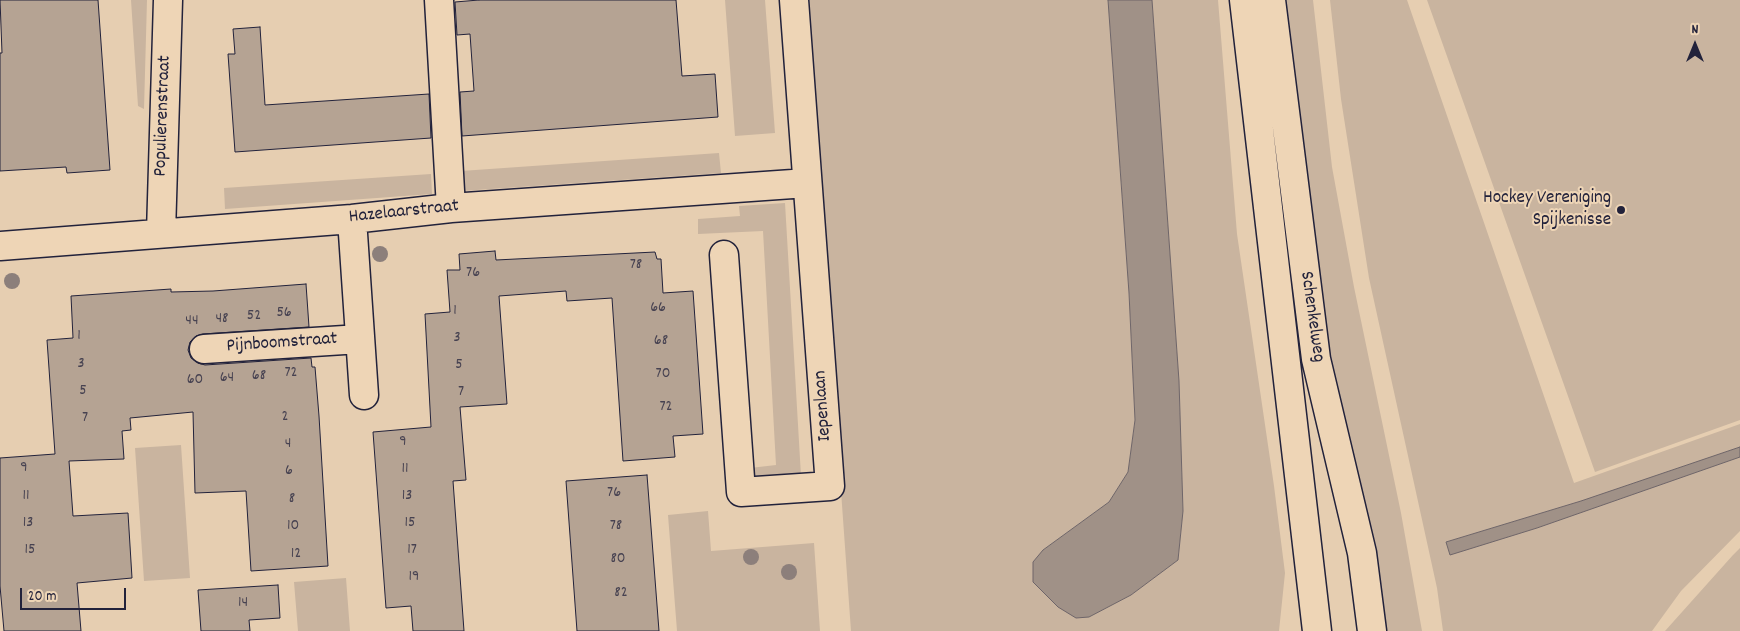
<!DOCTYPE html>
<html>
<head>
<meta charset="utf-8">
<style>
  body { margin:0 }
  #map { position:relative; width:1740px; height:631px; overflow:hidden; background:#e6ceb1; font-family:Dekko,sans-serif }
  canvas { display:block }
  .north { position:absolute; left:1670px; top:20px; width:50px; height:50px; -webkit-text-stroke:4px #eed5b6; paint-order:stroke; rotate:0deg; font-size:14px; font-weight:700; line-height:20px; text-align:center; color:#22223b }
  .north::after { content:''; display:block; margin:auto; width:18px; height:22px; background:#22223b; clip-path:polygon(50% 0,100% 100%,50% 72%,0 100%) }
  .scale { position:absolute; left:20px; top:588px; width:106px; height:22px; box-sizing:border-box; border:2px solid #22223b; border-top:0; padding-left:6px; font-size:15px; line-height:18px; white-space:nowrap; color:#22223b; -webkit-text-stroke:4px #eed5b6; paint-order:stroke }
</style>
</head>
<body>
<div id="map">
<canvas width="1740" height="631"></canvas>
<div class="north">N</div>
<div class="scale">20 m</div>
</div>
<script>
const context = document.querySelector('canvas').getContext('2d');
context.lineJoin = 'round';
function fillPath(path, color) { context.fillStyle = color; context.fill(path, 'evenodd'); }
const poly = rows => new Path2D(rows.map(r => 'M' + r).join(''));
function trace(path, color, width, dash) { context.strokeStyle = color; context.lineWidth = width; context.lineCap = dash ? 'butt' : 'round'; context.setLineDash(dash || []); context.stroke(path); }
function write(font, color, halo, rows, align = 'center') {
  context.font = font + ' Dekko,sans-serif'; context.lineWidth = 4; context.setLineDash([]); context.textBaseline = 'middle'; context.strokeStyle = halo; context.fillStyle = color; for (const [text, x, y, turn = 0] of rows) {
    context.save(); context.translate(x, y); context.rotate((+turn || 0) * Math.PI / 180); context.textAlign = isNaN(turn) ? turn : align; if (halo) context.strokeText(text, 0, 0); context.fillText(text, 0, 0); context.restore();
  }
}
const green = poly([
  [131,0,147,0,144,109,138,106],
  [725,0,765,0,775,133,735,136],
  [806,0,1108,0,1129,293,1135,420,1128,472,1109,502,1043,550,1089,617,1131,595,1178,560,1183,511,1179,381,1152,0,1218,0,1237,234,1274,486,1285,573,1279,631,851,631],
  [1281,0,1313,0,1332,167,1354,287,1401,513,1422,631,1386,631,1369,529,1330,357,1307,230],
  [1330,0,1407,0,1574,483,1740,424,1740,447,1581,501,1446,542,1450,554,1537,528,1740,457,1740,531,1681,591,1652,631,1443,631,1437,588,1369,278,1341,99],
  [1427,0,1740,0,1740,420,1595,472],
  [719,153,721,173,462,191,461,171],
  [431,174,432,194,225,209,224,188],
  [785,203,801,476,756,479,750,468,776,465,763,231,698,234,698,219,740,216,739,206],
  [181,445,190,578,144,581,135,448],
  [708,511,711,551,814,543,820,631,677,631,668,515],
  [1740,548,1740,631,1665,631,1733,555],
  [346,578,350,631,298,631,294,582]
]);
const water = poly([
  [1108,0,1152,0,1179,381,1183,511,1178,560,1131,595,1089,617,1076,618,1058,607,1033,582,1033,562,1043,550,1109,502,1128,472,1135,420,1129,293,1108,0],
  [1740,447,1740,457,1537,528,1450,555,1446,542,1581,501,1740,447]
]);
const building = poly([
  [0,0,98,0,110,170,67,173,66,167,0,171,0,53,2,53,0,0],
  [479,0,676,0,682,76,715,74,718,117,462,136,460,92,474,91,470,34,457,35,455,2,479,0],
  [260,27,265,105,429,94,431,138,235,152,228,54,235,54,233,29,260,27],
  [495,251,496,260,655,252,657,259,661,259,663,293,693,291,703,434,673,436,675,457,623,461,612,298,567,301,566,291,499,296,507,404,460,407,466,480,453,481,464,631,413,631,411,606,386,608,373,432,431,427,425,314,450,312,447,270,460,270,459,254,495,251],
  [306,284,309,327,203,334,196,336,190,342,188,350,191,358,198,363,205,365,311,358,312,367,315,367,319,416,328,566,251,571,246,491,195,493,193,412,130,418,131,430,122,431,124,459,69,461,73,516,128,513,132,578,77,583,81,631,4,631,0,586,0,458,55,454,47,340,73,338,71,296,171,289,171,292,213,291,306,284],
  [647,475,659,631,577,631,566,481,647,475],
  [278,585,280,618,249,620,250,631,201,631,198,590,278,585]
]);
const minor = poly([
  [439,0,451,208],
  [352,219,364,395],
  [161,233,168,0],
  [0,246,352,219,451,208,807,183],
  [724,255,741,492,830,486,794,0],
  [204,349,360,339]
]);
const major = poly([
  [1244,0,1317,631],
  [1271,0,1316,359,1362,553,1372,631]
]);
const trees = [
  [380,254],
  [12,281],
  [751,557],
  [789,572]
];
const markers = [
  [1621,210,5,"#22223b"]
];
const numberNames = [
  ["78",636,266],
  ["76",473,274],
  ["66",658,309],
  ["1",455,312],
  ["56",284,314],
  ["52",254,317],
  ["48",222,320],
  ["44",192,322],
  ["1",79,337],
  ["3",457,339],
  ["68",661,342],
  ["3",81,365],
  ["5",459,366],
  ["72",291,374],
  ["70",663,375],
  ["68",259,377],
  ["64",227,379],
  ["60",195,381],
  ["5",83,392],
  ["7",461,393],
  ["72",666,408],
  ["2",285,418],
  ["7",85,419],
  ["9",403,443],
  ["4",288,445],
  ["9",24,469],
  ["11",405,470],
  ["6",289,472],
  ["76",614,494],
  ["11",26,497],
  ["13",407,497],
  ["8",292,500],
  ["13",28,524],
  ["15",410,524],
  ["10",293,527],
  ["78",616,527],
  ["15",30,551],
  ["17",412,551],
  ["12",296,555],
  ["80",618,560],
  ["19",414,578],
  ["82",621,594],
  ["14",243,604]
];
const streetNames = [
  ["Populierenstraat",164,116,-88],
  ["Hazelaarstraat",404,213,-6],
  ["Schenkelweg",1311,317,82],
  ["Pijnboomstraat",282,344,-4],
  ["Iepenlaan",824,406,-94]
];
const poiNames = [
  ["Hockey Vereniging",1611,199],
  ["Spijkenisse",1611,221]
];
fillPath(green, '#c9b49f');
fillPath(water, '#a09187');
trace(water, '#6e6569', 1);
fillPath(building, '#b5a393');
trace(building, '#22223b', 1);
trace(minor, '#22223b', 31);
trace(major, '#22223b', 31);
trace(minor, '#eed5b6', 28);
trace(major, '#eed5b6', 28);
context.fillStyle = '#8c7f7b';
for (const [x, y] of trees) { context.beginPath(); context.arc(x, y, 8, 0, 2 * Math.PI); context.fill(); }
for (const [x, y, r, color] of markers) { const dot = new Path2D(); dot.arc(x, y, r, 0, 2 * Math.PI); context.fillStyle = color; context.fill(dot); trace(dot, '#eed5b6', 2); }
write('16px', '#474251', null, numberNames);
write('19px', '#22223b', '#eed5b6', streetNames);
write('19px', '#22223b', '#eed5b6', poiNames, 'right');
</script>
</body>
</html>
